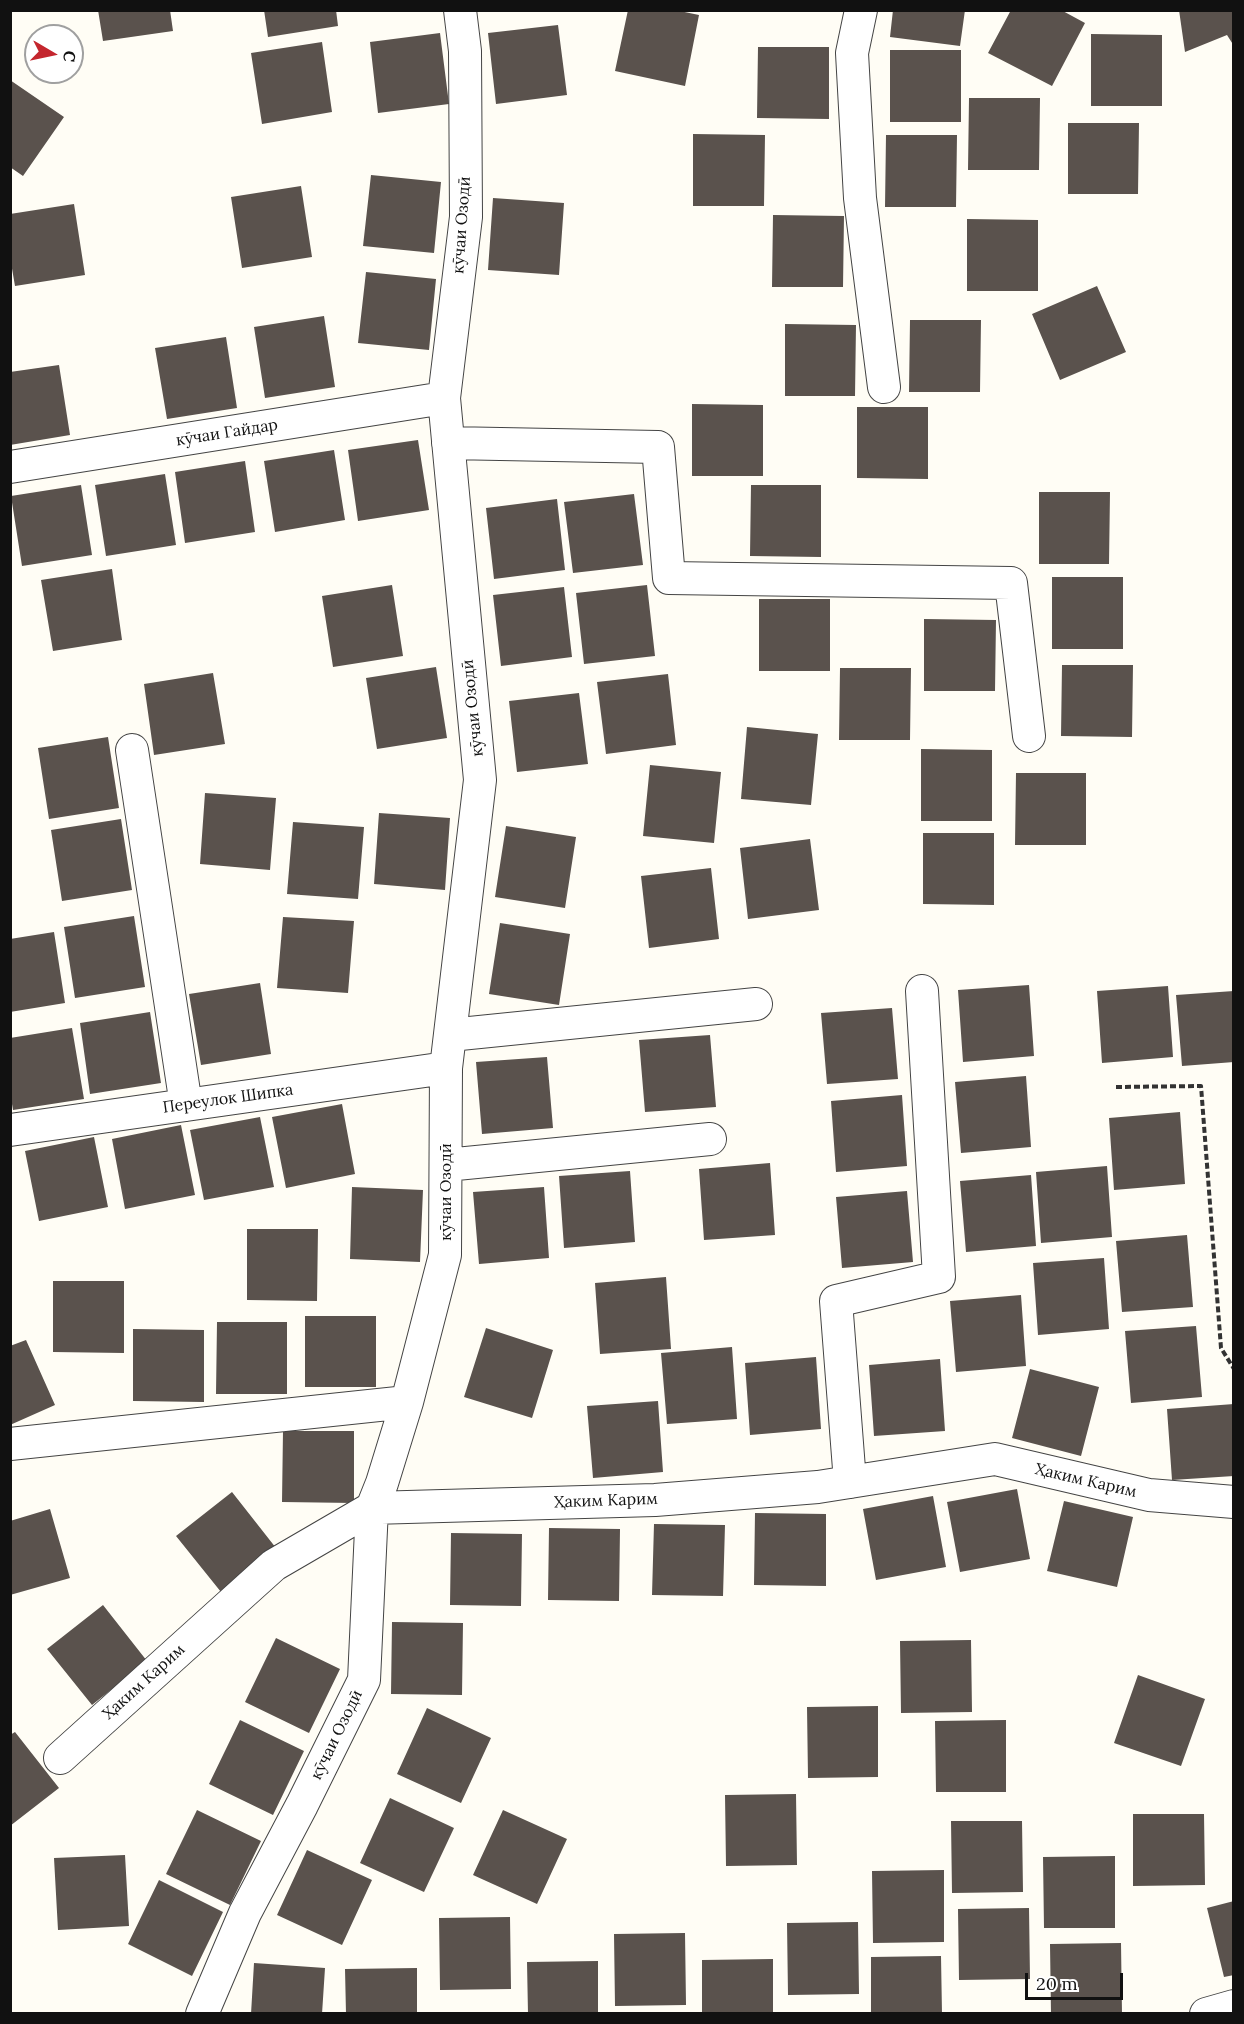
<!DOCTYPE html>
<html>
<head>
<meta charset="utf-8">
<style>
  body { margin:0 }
  #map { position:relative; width:1244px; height:2024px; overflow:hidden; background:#fffdf5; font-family:Lora,serif }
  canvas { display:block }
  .frame { position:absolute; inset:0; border:12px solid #111; pointer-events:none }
  .north { position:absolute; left:24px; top:24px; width:60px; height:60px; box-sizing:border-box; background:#fff; border:2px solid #a0a0a0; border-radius:50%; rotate:99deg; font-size:16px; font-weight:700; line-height:24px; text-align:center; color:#111 }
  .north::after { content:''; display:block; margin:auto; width:21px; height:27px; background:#c4262e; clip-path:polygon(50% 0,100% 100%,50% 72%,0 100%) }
  .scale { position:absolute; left:1025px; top:1973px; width:98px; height:27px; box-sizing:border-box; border:3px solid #111; border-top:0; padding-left:8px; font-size:18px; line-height:21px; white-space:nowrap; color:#111; -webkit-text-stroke:4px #fff; paint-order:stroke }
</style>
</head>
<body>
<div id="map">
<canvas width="1244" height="2024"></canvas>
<div class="frame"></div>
<div class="north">С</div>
<div class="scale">20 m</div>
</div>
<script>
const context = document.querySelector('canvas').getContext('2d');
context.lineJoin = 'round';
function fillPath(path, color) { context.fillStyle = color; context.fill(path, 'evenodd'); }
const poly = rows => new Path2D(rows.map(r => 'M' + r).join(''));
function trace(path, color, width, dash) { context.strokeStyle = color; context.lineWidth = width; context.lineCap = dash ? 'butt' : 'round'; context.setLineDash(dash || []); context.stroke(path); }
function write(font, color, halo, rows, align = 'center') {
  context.font = font + ' Lora,serif'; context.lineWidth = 6; context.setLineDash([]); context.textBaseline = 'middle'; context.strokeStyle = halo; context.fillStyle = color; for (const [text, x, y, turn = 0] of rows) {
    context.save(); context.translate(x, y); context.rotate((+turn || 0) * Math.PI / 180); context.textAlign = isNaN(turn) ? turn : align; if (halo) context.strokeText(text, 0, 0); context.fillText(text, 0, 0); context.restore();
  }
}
const building = poly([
  [98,10,170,10,173,31,103,41],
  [264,10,336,10,338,26,268,37],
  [628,10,675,10,699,15,685,86,615,71],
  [893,10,965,10,960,46,890,37],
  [1011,10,1061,10,1085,23,1052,86,988,53],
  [1179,10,1234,10,1234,46,1227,35,1185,52],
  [558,25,567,95,496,104,488,33],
  [440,33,449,104,378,113,370,42],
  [1091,34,1162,35,1162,106,1091,106],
  [322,42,332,112,262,124,251,53],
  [758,47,829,47,829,119,757,118],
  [890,50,961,50,961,122,890,122],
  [10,80,64,117,23,176,10,167],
  [969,98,1040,98,1039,170,968,170],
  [1068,123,1139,123,1138,194,1068,194],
  [693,134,765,135,764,206,693,206],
  [886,135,957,135,956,207,885,207],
  [371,175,441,182,434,253,363,246],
  [301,186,312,257,242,268,231,197],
  [493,198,564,203,559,275,488,270],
  [74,204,85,275,15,286,10,257,10,214],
  [773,215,844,216,843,287,772,287],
  [967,219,1038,220,1038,291,967,291],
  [366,272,436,279,429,350,358,343],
  [1097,286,1126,352,1060,380,1032,314],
  [324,316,335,387,265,398,254,327],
  [910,320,981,320,980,392,909,392],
  [785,324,856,325,855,396,785,396],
  [226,337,237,408,167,419,155,348],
  [59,365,70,435,10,445,10,372],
  [692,404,763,405,763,476,692,476],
  [857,407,928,407,928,479,857,478],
  [418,440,429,510,358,521,348,450],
  [334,450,345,520,275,532,264,461],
  [245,461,255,532,185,543,175,472],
  [165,474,176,545,106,556,95,485],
  [81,485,92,555,22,566,11,496],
  [751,485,821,485,821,557,750,556],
  [1039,492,1110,492,1109,564,1039,564],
  [634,494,643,565,573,573,564,502],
  [557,499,565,570,494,579,486,508],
  [112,569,122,640,53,651,41,580],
  [1052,577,1123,577,1123,649,1052,649],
  [392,585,403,656,333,667,322,596],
  [647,585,655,656,584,664,576,593],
  [564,587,572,657,501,666,493,595],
  [759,599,830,599,830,671,759,671],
  [924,619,996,620,995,691,924,691],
  [1062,665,1133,665,1132,737,1061,736],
  [436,667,447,738,377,749,366,678],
  [840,668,911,668,910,740,839,740],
  [213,673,225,744,154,755,144,684],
  [668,674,676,745,606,754,597,682],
  [579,693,588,764,517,772,509,701],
  [747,727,818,734,811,805,741,799],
  [108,737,119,808,49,819,38,748],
  [921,749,992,750,992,821,921,821],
  [650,765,721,772,714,843,643,836],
  [1016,773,1086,773,1086,845,1015,845],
  [205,793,276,798,270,870,200,864],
  [379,813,450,818,445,890,374,884],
  [121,819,132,890,62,901,51,830],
  [293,822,364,827,358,899,287,894],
  [506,826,576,837,565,908,495,897],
  [923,833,994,833,994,905,923,904],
  [810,839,819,910,748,919,740,848],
  [711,868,719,939,649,948,641,876],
  [134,916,145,987,75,998,64,927],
  [283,917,354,921,348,993,277,988],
  [500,923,570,934,559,1005,489,994],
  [54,932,65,1003,10,1012,10,939],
  [260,983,271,1054,201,1065,189,994],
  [1029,985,1034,1056,963,1062,958,990],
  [1168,986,1173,1057,1102,1063,1097,991],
  [1234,991,1234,1062,1182,1066,1176,995],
  [892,1008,898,1079,827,1084,821,1013],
  [150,1012,161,1083,90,1094,80,1023],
  [72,1028,84,1099,13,1110,10,1092,10,1038],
  [710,1035,716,1107,645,1112,639,1040],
  [547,1057,553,1128,482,1134,476,1062],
  [1026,1076,1031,1147,961,1153,955,1082],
  [902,1095,907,1166,836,1172,831,1101],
  [342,1104,355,1174,286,1188,272,1117],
  [1180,1112,1185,1184,1114,1190,1109,1118],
  [260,1117,274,1187,204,1200,190,1130],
  [181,1125,195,1195,125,1209,112,1139],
  [94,1137,108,1207,39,1221,25,1151],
  [770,1163,775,1235,704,1240,699,1169],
  [1107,1166,1112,1237,1041,1243,1036,1172],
  [630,1171,635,1242,564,1248,559,1176],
  [1031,1175,1036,1246,966,1252,960,1181],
  [352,1187,423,1190,420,1262,350,1259],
  [544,1187,549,1258,479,1264,473,1192],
  [907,1191,913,1262,842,1268,836,1197],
  [247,1229,318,1229,317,1301,247,1300],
  [1187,1235,1193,1307,1122,1312,1116,1241],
  [1104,1258,1109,1329,1038,1335,1033,1263],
  [666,1277,671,1349,600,1354,595,1283],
  [53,1281,124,1281,124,1353,53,1352],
  [1021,1295,1026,1366,956,1372,950,1301],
  [305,1316,376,1316,376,1387,305,1387],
  [217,1322,287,1322,287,1394,216,1394],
  [1196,1326,1202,1397,1131,1403,1125,1331],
  [486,1328,553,1350,532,1418,464,1397],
  [133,1329,204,1330,204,1402,133,1401],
  [26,1340,55,1405,10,1425,10,1346],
  [732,1347,737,1419,667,1424,661,1353],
  [816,1357,821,1429,750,1435,745,1363],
  [940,1359,945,1431,874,1436,869,1365],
  [1030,1369,1099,1387,1081,1456,1012,1438],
  [658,1401,663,1472,593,1478,587,1406],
  [1234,1404,1234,1476,1172,1480,1167,1409],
  [283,1431,354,1431,354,1503,282,1502],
  [1017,1489,1030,1559,960,1572,947,1502],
  [232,1492,276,1548,221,1592,176,1536],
  [933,1496,946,1567,876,1580,863,1509],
  [1064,1501,1133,1517,1117,1587,1047,1571],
  [50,1509,70,1578,10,1595,10,1521],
  [755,1513,826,1514,826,1586,754,1585],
  [654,1524,725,1525,723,1596,652,1595],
  [549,1528,620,1529,619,1601,548,1600],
  [451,1533,522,1534,521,1606,450,1605],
  [103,1605,147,1661,92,1705,47,1649],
  [392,1622,463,1623,462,1695,391,1694],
  [276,1638,340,1669,309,1733,245,1702],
  [971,1640,972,1712,901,1713,900,1641],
  [1138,1675,1205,1699,1181,1766,1114,1743],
  [878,1706,878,1777,808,1778,807,1707],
  [427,1708,491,1738,461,1803,397,1774],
  [240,1720,304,1751,273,1815,209,1784],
  [1006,1720,1006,1792,936,1792,935,1721],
  [15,1732,59,1788,10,1826,10,1735],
  [796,1794,797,1865,726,1866,725,1795],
  [390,1798,454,1828,424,1892,360,1863],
  [197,1810,261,1841,230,1905,166,1874],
  [503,1810,567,1839,537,1904,473,1875],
  [1133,1814,1204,1814,1205,1885,1133,1886],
  [951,1821,1022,1821,1023,1892,952,1893],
  [307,1850,372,1880,342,1945,277,1915],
  [125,1855,129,1926,58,1930,54,1858],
  [1115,1856,1115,1928,1044,1928,1043,1857],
  [944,1870,944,1942,873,1943,872,1871],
  [159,1880,223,1912,192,1976,128,1944],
  [1234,1901,1234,1975,1224,1977,1207,1908],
  [1029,1908,1030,1979,959,1980,958,1909],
  [510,1917,511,1989,440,1990,439,1918],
  [858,1922,859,1994,788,1995,787,1923],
  [685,1933,686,2005,615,2006,614,1934],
  [1121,1943,1122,2014,1051,2014,1050,1944],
  [941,1956,942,2014,871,2014,871,1957],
  [773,1959,773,2014,702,2014,702,1960],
  [598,1961,598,2014,528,2014,527,1962],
  [254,1963,325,1968,322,2014,251,2014],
  [417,1968,417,2014,346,2014,345,1969]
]);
const path = poly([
  [1116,1087,1201,1086,1221,1348,1234,1369]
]);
const street = poly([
  [861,10,852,53,860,198,884,387],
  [448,443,658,447,669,578,1011,583,1029,736],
  [10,467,444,398],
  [132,750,186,1105],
  [450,1035,756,1004],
  [10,1130,446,1068],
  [446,1165,710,1139],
  [10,1444,407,1402],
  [850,1482,836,1301,939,1277,922,991],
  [60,1758,274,1565,372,1508,655,1500,818,1487,995,1459,1149,1495,1234,1502],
  [202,2014,245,1913,302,1805,364,1680,372,1508,382,1483,407,1402,445,1255,446,1068,480,780,444,398,466,217,465,51,460,10],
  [1206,2014,1234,2006]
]);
const streetNames = [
  ["кӯчаи Озодӣ",462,225,-86],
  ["кӯчаи Гайдар",227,433,-9],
  ["кӯчаи Озодӣ",473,708,-96],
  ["Переулок Шипка",228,1099,-8],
  ["кӯчаи Озодӣ",446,1192,-90],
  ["Ҳаким Карим",1086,1481,13],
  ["Ҳаким Карим",606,1501,-2],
  ["Ҳаким Карим",144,1682,-42],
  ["кӯчаи Озодӣ",337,1735,-64]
];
fillPath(building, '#5a524d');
trace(street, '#444', 34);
trace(path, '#333', 4, [6, 3]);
trace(street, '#fff', 32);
write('16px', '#111', '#fff', streetNames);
</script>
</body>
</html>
